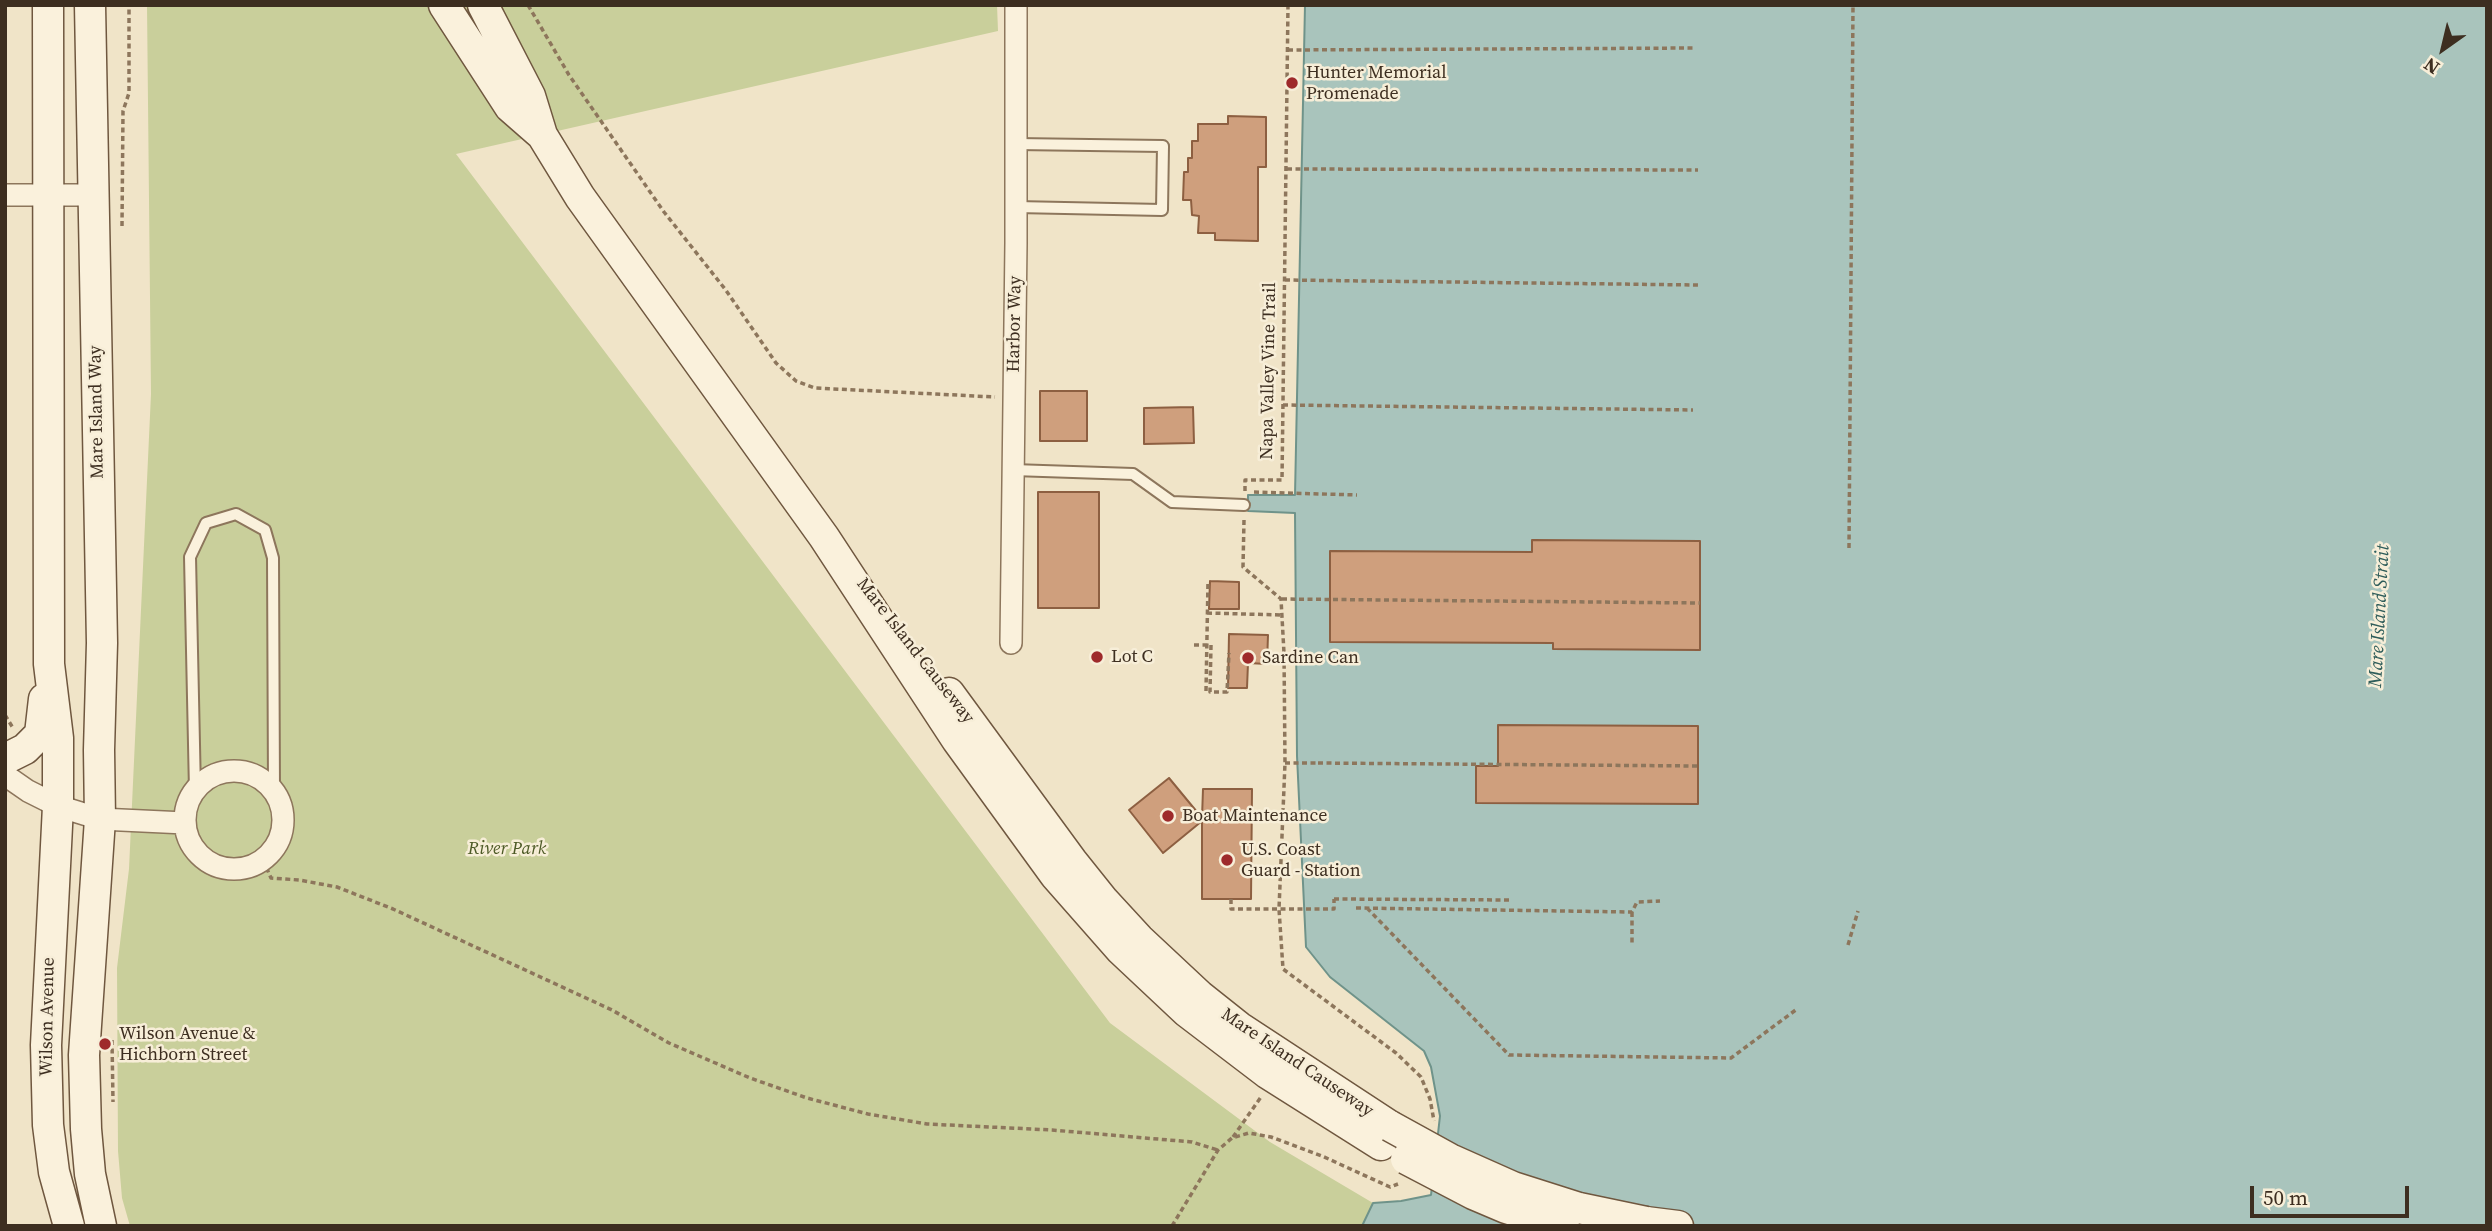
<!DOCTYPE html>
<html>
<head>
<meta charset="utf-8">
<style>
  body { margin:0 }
  #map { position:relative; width:2492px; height:1231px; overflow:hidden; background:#f0e4c8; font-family:"Source Serif 4",serif }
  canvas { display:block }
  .frame { position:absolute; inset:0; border:7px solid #3d2e20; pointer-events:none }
  .north { position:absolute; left:2408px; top:14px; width:70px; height:70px; -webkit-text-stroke:5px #f7eed8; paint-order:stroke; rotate:214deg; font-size:19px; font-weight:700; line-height:28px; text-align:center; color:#3d2e20 }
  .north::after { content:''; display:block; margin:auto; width:24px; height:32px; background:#3d2e20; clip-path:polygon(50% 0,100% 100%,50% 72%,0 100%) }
  .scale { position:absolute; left:2250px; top:1186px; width:159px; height:32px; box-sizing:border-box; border:4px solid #3d2e20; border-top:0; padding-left:9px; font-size:21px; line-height:24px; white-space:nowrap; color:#3d2e20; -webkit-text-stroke:5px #f7eed8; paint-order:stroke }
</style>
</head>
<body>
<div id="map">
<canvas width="2492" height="1231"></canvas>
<div class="frame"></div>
<div class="north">N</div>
<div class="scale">50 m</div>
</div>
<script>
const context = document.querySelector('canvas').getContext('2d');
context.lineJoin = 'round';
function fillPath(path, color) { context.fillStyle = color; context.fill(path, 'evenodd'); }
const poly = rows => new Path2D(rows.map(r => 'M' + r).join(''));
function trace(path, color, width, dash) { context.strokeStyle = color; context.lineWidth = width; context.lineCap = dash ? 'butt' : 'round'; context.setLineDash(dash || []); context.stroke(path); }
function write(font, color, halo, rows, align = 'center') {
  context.font = font + ' "Source Serif 4",serif'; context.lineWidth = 5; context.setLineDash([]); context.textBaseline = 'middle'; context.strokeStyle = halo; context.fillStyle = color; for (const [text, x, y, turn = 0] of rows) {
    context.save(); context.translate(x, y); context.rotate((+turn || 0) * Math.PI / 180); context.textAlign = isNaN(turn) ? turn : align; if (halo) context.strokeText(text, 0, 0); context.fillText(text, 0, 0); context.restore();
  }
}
const green = poly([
  [147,5,997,5,998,31,456,154,1110,1023,1270,1142,1373,1203,1401,1201,1431,1195,1440,1116,1431,1067,1628,1226,130,1226,122,1198,118,1151,117,968,129,869,151,394]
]);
const water = poly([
  [1305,5,2487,5,2487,1226,1362,1226,1373,1203,1401,1201,1431,1195,1440,1116,1431,1067,1424,1051,1330,977,1306,947,1297,756,1295,513,1248,511,1248,495,1295,495,1305,5]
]);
const building = poly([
  [1228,116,1266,117,1266,167,1258,167,1258,241,1215,240,1215,233,1198,233,1199,216,1192,215,1191,200,1183,200,1184,172,1188,172,1188,158,1192,158,1192,141,1198,141,1198,124,1228,124,1228,116],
  [1040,391,1087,391,1087,441,1040,441,1040,391],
  [1193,407,1194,443,1144,444,1144,408,1193,407],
  [1038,492,1099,492,1099,608,1038,608,1038,492],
  [1532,540,1700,541,1700,650,1553,649,1553,643,1330,642,1330,551,1532,552,1532,540],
  [1210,581,1239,582,1239,609,1209,609,1210,581],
  [1229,634,1268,635,1267,664,1248,663,1247,688,1228,688,1229,634],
  [1498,725,1698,726,1698,804,1476,803,1476,766,1498,766,1498,725],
  [1169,778,1202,818,1203,789,1252,789,1251,899,1202,899,1202,821,1163,853,1129,810,1169,778]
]);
const path = poly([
  [528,5,569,75,664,212,725,289,776,363,796,381,815,388,995,397],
  [1288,50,1695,48],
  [1287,169,1698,170],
  [122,226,123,111,129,93,129,5],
  [1285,280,1698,285],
  [1283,405,1693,410],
  [1245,491,1245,480,1282,480,1288,5],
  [1254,492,1357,495],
  [1244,520,1243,567,1281,599,1284,653,1285,763,1279,909,1283,969,1396,1053,1421,1077,1430,1099,1434,1121],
  [1849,548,1853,5],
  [1282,599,1700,603],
  [1207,613,1282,615],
  [1194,645,1211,645,1210,692,1227,692,1229,653],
  [1206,691,1208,581],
  [5,715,13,728],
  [1285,763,1320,763],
  [1318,763,1698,766],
  [263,860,271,878,299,880,337,887,393,909,612,1010,669,1043,750,1078,807,1098,868,1114,927,1124,1052,1130,1192,1142,1218,1150],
  [1231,899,1231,909,1334,909,1334,899],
  [1334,899,1512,900],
  [1356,908,1632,912,1637,902,1660,901],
  [1367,908,1509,1055,1731,1058,1797,1009],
  [1632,912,1632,946],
  [1848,945,1858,911],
  [112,1040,113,1102],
  [1233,1137,1261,1097],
  [1172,1226,1218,1150,1232,1138,1249,1133,1271,1137,1322,1156,1390,1187,1398,1184]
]);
const service = poly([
  [1016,207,1162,210,1163,146,1016,144],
  [1013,470,1133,474,1172,502,1244,505],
  [195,791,190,557,206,523,236,514,265,530,273,558,274,790]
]);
const minor = poly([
  [5,195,93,195],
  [1011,643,1016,243,1016,5],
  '185 820a49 49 0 1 1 98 0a49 49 0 1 1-98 0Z',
  [5,775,28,791,58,806,100,819,185,823]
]);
const secondary = poly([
  [48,5,49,664,58,738,58,806,46,1045,48,1125,54,1172,69,1226],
  [90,5,102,643,99,750,100,819,84,1055,86,1129,90,1174,101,1226],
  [444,5,510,107,542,135],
  [483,5,530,96,542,135,580,197,824,537,957,740,1055,875,1121,950,1187,1012,1267,1073,1381,1145],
  [949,693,1072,861,1104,901,1139,939,1200,996,1239,1027,1390,1126],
  [5,759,25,749,40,734,44,699],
  [1646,1222,1678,1226]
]);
const secondaryBridge = poly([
  [1390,1126,1450,1159,1513,1187,1579,1208,1646,1222],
  [1406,1159,1473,1194,1506,1208,1564,1226]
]);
const markers = [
  [1292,83,7,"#9e2a2b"],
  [1097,657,7,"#9e2a2b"],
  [1248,658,7,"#9e2a2b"],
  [1168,816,7,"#9e2a2b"],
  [1227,860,7,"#9e2a2b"],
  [105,1044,7,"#9e2a2b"]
];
const poiNames = [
  ["Hunter Memorial",1306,73],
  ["Promenade",1306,94],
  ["Lot C",1111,657],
  ["Sardine Can",1262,658],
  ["Boat Maintenance",1182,816],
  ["U.S. Coast",1241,850],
  ["Guard - Station",1241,871],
  ["Wilson Avenue &",119,1034],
  ["Hichborn Street",119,1055]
];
const streetNames = [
  ["Harbor Way",1015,324,-89],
  ["Napa Valley Vine Trail",1269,371,-89],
  ["Mare Island Way",97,412,-91],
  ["Mare Island Causeway",915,651,52],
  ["Wilson Avenue",48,1017,-89],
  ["Mare Island Causeway",1297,1063,34]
];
const parkNames = [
  ["River Park",507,849]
];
const waterNames = [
  ["Mare Island Strait",2380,616,-87]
];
fillPath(green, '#c9cf9b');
fillPath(water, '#a9c4bc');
trace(water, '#6f938a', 2);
fillPath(building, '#cf9f7d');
trace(building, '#8d5f41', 2);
trace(service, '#8d765c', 14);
trace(minor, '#8d765c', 24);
trace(secondary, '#6f573f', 33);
trace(path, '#8d765c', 3.5, [5, 3.5]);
trace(service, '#faf1dc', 10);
trace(minor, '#faf1dc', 21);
trace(secondary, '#faf1dc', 30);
trace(secondaryBridge, '#6f573f', 33, []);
trace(secondaryBridge, '#faf1dc', 30);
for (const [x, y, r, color] of markers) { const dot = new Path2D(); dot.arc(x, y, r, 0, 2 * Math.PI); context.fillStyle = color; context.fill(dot); trace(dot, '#f7eed8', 2.5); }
write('18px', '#3d2e20', '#f7eed8', poiNames, 'left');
write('18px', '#3d2e20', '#f7eed8', streetNames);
write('italic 18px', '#4d5a26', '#f7eed8', parkNames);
write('italic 19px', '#2f5d5a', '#f7eed8', waterNames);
</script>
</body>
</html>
